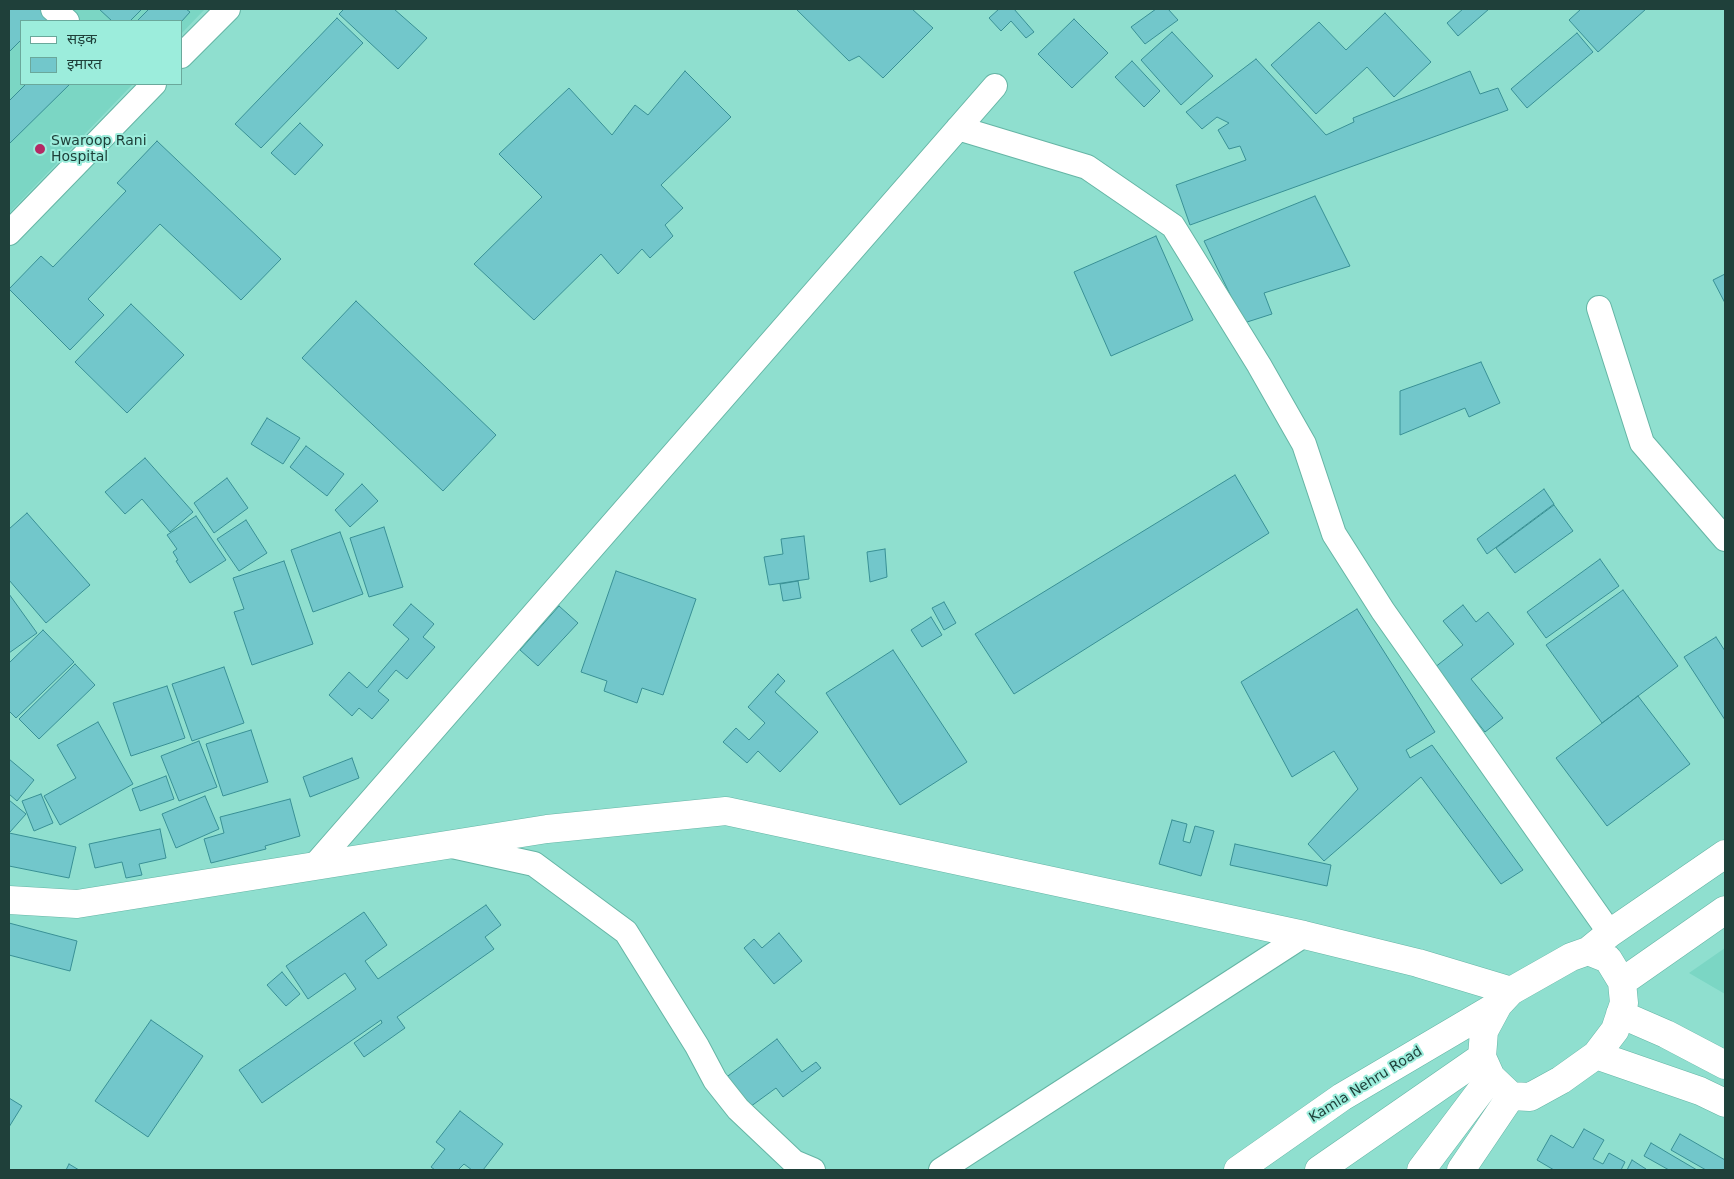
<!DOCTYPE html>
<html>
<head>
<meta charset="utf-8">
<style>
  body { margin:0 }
  #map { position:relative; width:1734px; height:1179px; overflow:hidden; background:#8fdfcf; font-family:"DejaVu Sans","Noto Sans Devanagari",sans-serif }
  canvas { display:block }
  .frame { position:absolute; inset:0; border:10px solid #1f403a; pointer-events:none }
  .legend { position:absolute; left:20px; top:20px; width:162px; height:65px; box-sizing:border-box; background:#9ceddc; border:1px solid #6aa89b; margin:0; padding:6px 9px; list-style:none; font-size:15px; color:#1f403a }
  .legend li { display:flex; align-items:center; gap:10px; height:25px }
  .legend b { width:25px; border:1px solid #6aa89b }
</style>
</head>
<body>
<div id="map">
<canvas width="1734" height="1179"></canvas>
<div class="frame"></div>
<ul class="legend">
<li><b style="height:6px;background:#fff"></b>सड़क</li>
<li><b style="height:14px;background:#72c7cb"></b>इमारत</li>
</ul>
</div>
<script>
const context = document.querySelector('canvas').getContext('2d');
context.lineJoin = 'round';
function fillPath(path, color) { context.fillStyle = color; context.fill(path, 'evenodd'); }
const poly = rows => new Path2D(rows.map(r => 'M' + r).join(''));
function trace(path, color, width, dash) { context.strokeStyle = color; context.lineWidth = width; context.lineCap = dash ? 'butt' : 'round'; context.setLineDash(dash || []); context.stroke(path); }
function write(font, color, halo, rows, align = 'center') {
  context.font = font + ' "DejaVu Sans",sans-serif'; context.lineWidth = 4; context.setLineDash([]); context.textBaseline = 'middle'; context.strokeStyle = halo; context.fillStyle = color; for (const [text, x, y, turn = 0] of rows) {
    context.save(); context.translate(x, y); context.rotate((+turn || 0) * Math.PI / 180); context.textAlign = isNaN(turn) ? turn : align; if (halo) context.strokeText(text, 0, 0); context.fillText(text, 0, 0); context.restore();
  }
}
const built = poly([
  [9,9,205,9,181,34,181,21,21,21,21,84,133,84,9,213],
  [1725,948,1725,994,1689,973]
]);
const building = poly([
  [9,9,45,9,57,21,21,21,21,40,9,52,9,9],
  [99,9,142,9,130,21,112,21,99,9],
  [149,9,186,9,190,12,181,22,137,21,149,9],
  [344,9,394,9,427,38,398,69,339,14,344,9],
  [796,9,912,9,933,28,883,78,859,56,849,61,796,9],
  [999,9,1014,9,1034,32,1026,38,1011,21,1001,31,989,18,999,9],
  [1156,9,1168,9,1178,20,1145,44,1131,27,1156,9],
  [1463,9,1489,9,1458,36,1447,23,1463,9],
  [1581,9,1646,9,1598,52,1569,20,1581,9],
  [1385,13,1431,62,1394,97,1367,67,1316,114,1271,65,1319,22,1346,50,1385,13],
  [337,18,363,43,261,148,235,124,337,18],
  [1074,19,1108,53,1072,88,1038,54,1074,19],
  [1172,32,1213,76,1181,105,1141,60,1172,32],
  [1577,33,1593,52,1527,108,1511,89,1577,33],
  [1256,59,1326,135,1354,122,1353,118,1470,71,1480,94,1498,88,1508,110,1190,225,1176,185,1246,160,1240,146,1229,149,1218,130,1229,123,1217,117,1202,129,1186,112,1256,59],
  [1132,61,1160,91,1144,107,1115,77,1132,61],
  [685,71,731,117,661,185,683,208,665,225,673,236,650,258,642,249,618,274,601,254,534,320,474,264,542,197,499,154,569,88,612,135,635,105,648,115,685,71],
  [26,84,70,84,9,144,9,101,26,84],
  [300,123,323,145,295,175,271,153,300,123],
  [157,141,281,259,241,300,160,224,88,299,104,315,70,350,9,289,41,256,53,267,126,191,117,183,157,141],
  [1315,196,1350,266,1264,293,1272,314,1244,323,1204,241,1315,196],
  [1156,236,1193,320,1111,356,1074,272,1156,236],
  [1725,274,1725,303,1713,280,1725,274],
  [356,301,496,435,443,491,302,358,356,301],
  [131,304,184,355,127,413,75,362,131,304],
  [1481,362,1500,403,1469,417,1465,408,1400,435,1400,391,1481,362],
  [267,418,300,438,283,464,251,444,267,418],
  [306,446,344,474,327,496,290,467,306,446],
  [145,458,193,512,170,532,142,499,125,514,105,492,145,458],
  [1235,475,1269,533,1014,694,975,634,1235,475],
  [227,478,248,508,214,533,194,503,227,478],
  [362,484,378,501,350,527,335,510,362,484],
  [1544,489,1554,504,1487,554,1477,539,1544,489],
  [1554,505,1573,531,1515,573,1496,548,1554,505],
  [27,513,90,585,46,623,9,580,9,529,27,513],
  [196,516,226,560,190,583,176,561,178,560,173,552,177,549,167,535,196,516],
  [246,520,267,553,239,571,217,539,246,520],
  [384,527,403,587,369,597,350,538,384,527],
  [340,532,363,594,313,612,291,550,340,532],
  [804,536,809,579,769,585,764,557,783,554,781,539,804,536],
  [885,549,887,577,870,582,867,552,885,549],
  [1600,559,1619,586,1546,638,1527,612,1600,559],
  [284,561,313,644,252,665,234,612,244,609,233,578,284,561],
  [616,571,696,599,663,695,642,688,637,703,604,691,607,681,581,672,616,571],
  [798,581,801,598,783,601,780,584,798,581],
  [1623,590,1678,666,1602,723,1546,645,1623,590],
  [9,594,37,633,9,653,9,594],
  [944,602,956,623,944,630,932,608,944,602],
  [411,604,434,624,423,637,435,647,407,679,396,670,378,691,389,700,372,719,359,708,352,716,329,695,349,672,367,688,409,639,393,625,411,604],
  [1463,605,1476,622,1488,612,1514,644,1471,679,1503,718,1485,732,1434,668,1463,645,1443,621,1463,605],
  [559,606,578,623,538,666,520,650,559,606],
  [1357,609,1435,732,1406,750,1410,758,1432,745,1523,870,1501,884,1421,777,1324,861,1308,844,1358,789,1334,751,1292,777,1241,682,1357,609],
  [931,617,942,635,922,647,911,630,931,617],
  [43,630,74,662,16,718,9,711,9,663,43,630],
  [1716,637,1725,651,1725,720,1684,657,1716,637],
  [893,650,967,762,900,805,826,693,893,650],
  [75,664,95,685,39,739,19,719,75,664],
  [224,667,244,723,192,741,172,684,224,667],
  [778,674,785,681,775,692,818,732,780,772,758,751,747,763,723,742,736,728,749,740,765,723,748,707,778,674],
  [167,686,185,738,131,756,113,703,167,686],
  [1638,696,1690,764,1607,826,1556,758,1638,696],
  [98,722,133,784,60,825,44,796,76,778,57,745,98,722],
  [251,730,268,782,223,796,206,744,251,730],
  [199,741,217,787,179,801,161,756,199,741],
  [352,758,359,778,310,797,303,777,352,758],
  [9,759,34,780,17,801,9,794,9,759],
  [166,776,174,799,140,811,132,789,166,776],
  [41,794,53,823,34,831,22,801,41,794],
  [205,796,219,829,176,848,162,814,205,796],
  [290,799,300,836,265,846,266,849,211,863,204,839,224,833,220,817,290,799],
  [9,800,26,814,10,832,9,831,9,800],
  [1172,820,1187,824,1183,841,1190,843,1195,826,1214,831,1201,876,1159,864,1172,820],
  [160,829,166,858,139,864,142,875,126,878,122,862,95,868,89,844,160,829],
  [9,833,76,847,69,878,9,866,9,833],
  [1235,844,1331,865,1327,886,1230,865,1235,844],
  [486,905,501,925,485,937,494,949,397,1017,405,1028,364,1057,354,1043,382,1023,381,1020,262,1103,239,1070,356,989,345,973,308,999,286,966,364,912,387,945,365,961,378,979,486,905],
  [9,923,77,941,70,971,9,955,9,923],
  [779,933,802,961,774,984,744,948,754,939,762,948,779,933],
  [282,972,300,994,286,1006,267,985,282,972],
  [151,1020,203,1056,148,1137,95,1101,151,1020],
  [777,1039,802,1072,816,1062,821,1068,783,1097,776,1088,743,1112,720,1082,777,1039],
  [9,1098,22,1106,9,1127,9,1098],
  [460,1111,503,1144,483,1170,472,1170,464,1164,458,1170,435,1170,431,1167,445,1149,436,1142,460,1111],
  [1584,1129,1604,1140,1593,1159,1603,1164,1609,1153,1625,1162,1621,1170,1554,1170,1537,1160,1551,1135,1573,1148,1584,1129],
  [1680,1134,1725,1160,1725,1170,1706,1170,1671,1150,1680,1134],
  [1651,1143,1697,1170,1669,1170,1644,1156,1651,1143],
  [1632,1160,1646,1169,1646,1170,1627,1170,1632,1160],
  [69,1164,79,1170,66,1170,69,1164]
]);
const minor = poly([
  [53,9,67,21],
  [181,56,228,9],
  [958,128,1087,167,1173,226,1259,365,1304,444,1334,534,1383,611,1610,933],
  [9,233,154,84],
  [1599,308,1642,443,1725,539],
  [452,846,534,864,626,932,697,1046,715,1080,738,1109,794,1162,813,1170],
  [315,865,995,86],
  [941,1170,1304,935]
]);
const tertiary = poly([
  [9,900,77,904,547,829,726,811,1304,935,1418,963,1511,991],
  [1421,1170,1491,1077],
  [1461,1170,1511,1096]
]);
const secondary = poly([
  [1588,951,1608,959,1622,982,1624,1003,1615,1030,1596,1055,1561,1080,1530,1097,1511,1096,1491,1077,1482,1057,1484,1031,1498,1005,1511,991,1571,957,1588,951],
  [1588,951,1610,933,1725,854],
  [1622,982,1725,910],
  [1620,1014,1666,1034,1725,1065],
  [1596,1055,1700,1091,1725,1103],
  [1238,1170,1342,1097,1498,1005],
  [1319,1170,1482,1057]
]);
const markers = [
  [40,149,6,"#b42964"]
];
const poiNames = [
  ["Swaroop Rani",51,141],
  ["Hospital",51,157]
];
const streetNames = [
  ["Kamla Nehru Road",1366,1085,-32]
];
fillPath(built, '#7bd6c4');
fillPath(building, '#72c7cb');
trace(building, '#399095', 1);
trace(minor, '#65b5a5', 26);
trace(tertiary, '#65b5a5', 29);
trace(secondary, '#65b5a5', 29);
trace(minor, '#fff', 24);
trace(tertiary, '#fff', 28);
trace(secondary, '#fff', 28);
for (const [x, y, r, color] of markers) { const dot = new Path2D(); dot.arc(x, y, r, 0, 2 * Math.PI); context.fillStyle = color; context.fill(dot); trace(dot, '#9ceddc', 2); }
write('14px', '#1f403a', '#9ceddc', poiNames, 'left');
write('14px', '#1f403a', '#9ceddc', streetNames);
</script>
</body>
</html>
